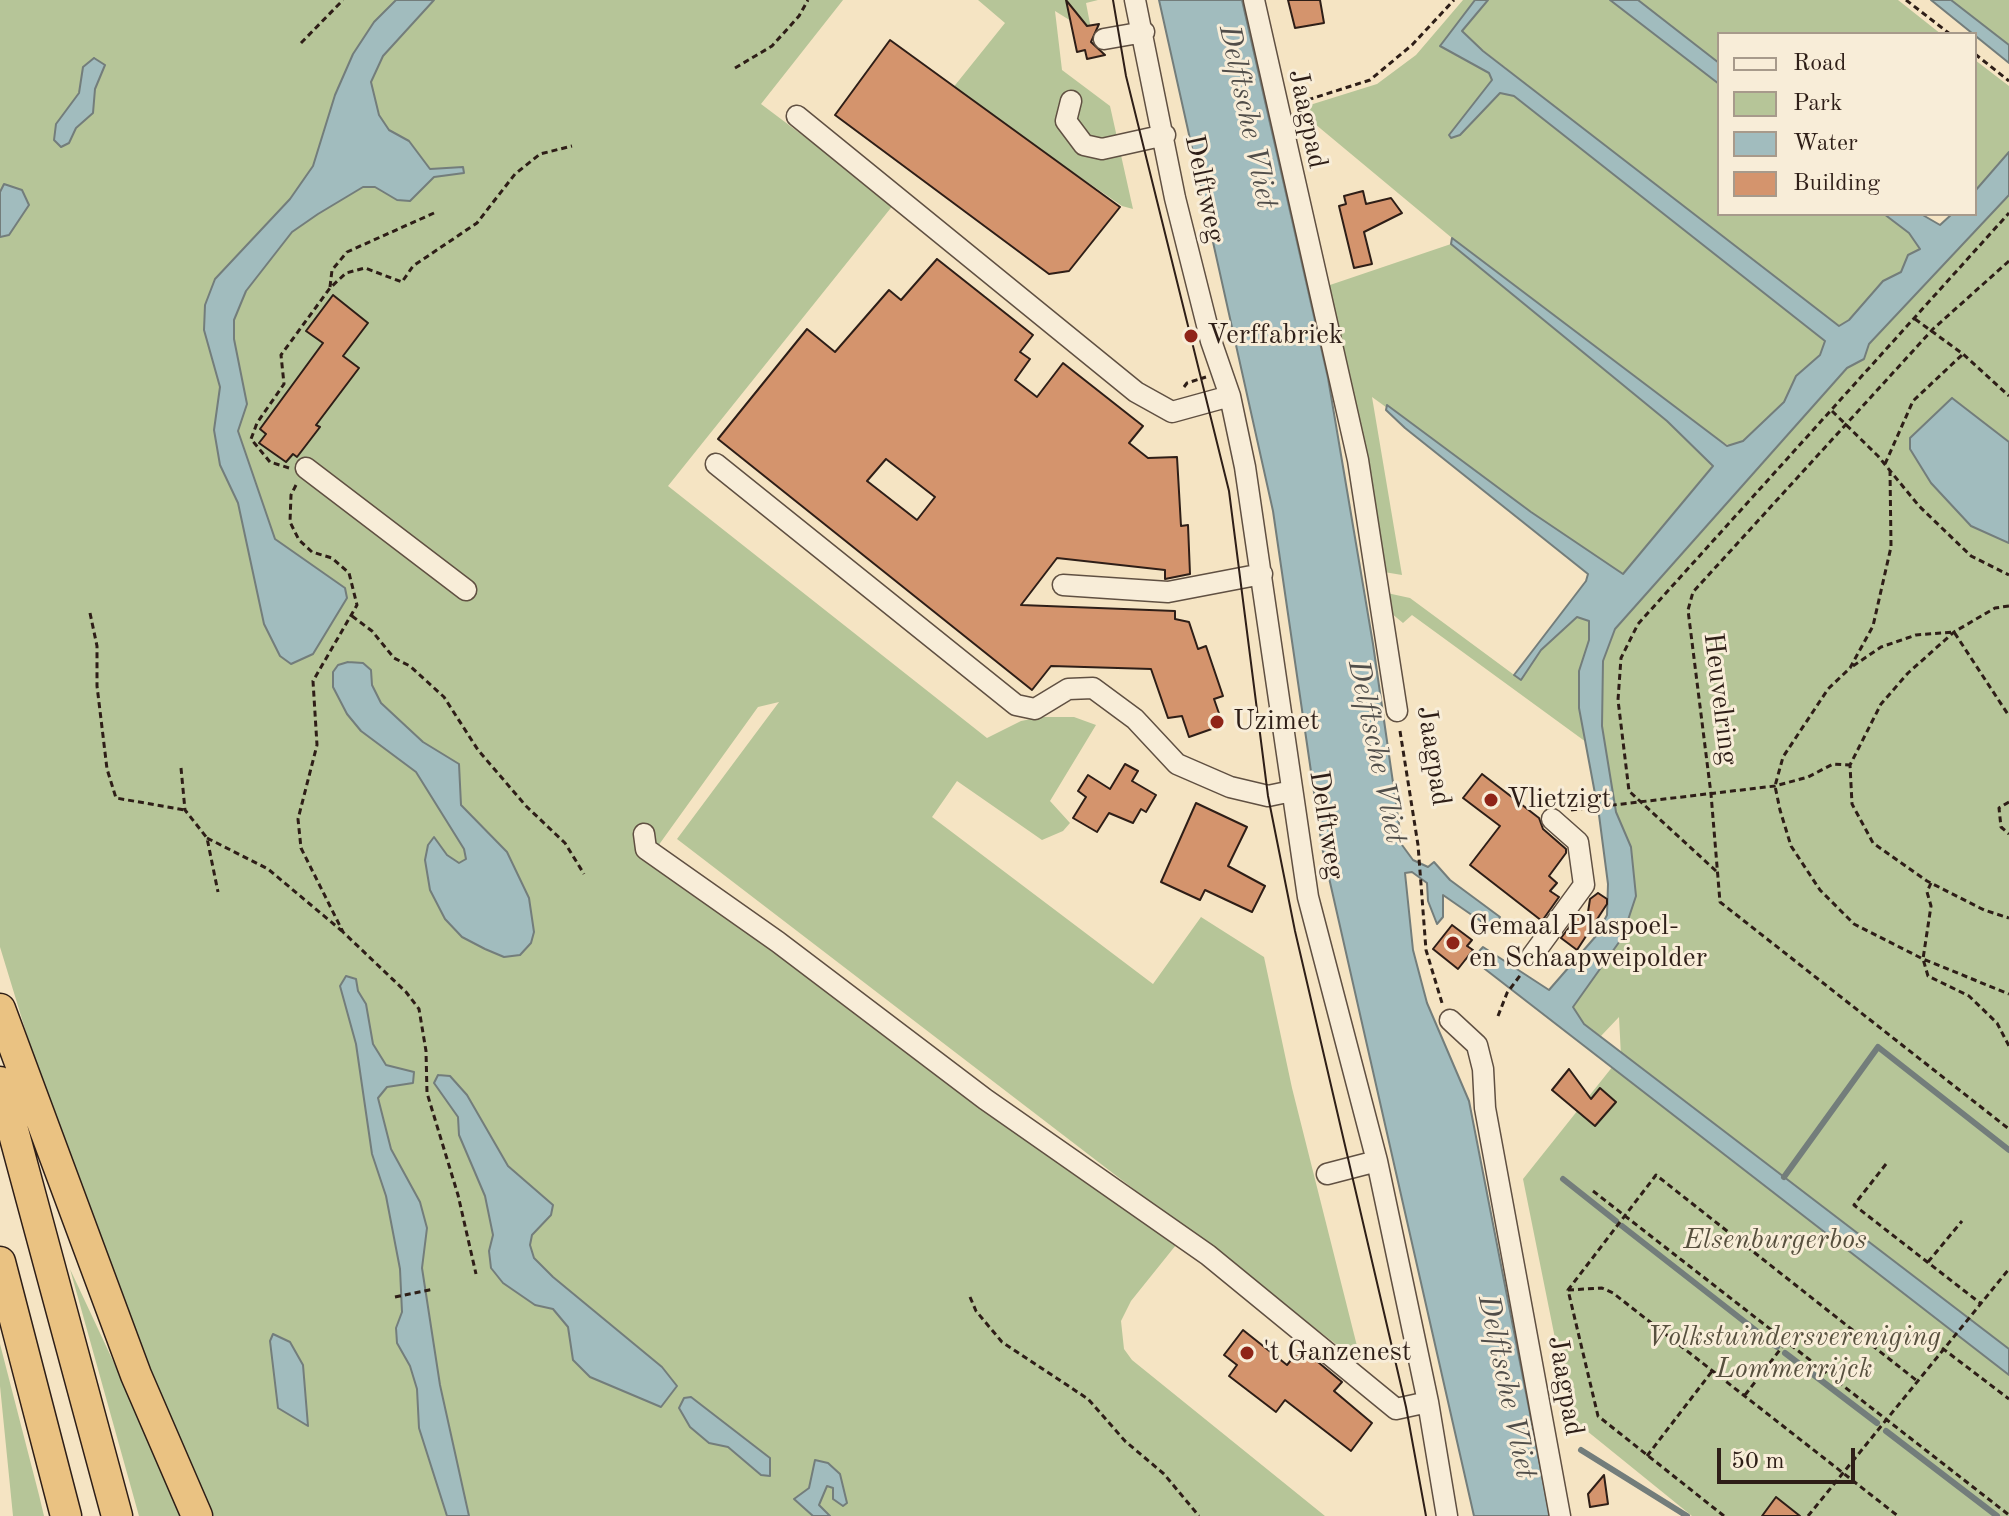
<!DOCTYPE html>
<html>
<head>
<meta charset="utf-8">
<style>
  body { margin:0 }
  #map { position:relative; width:2009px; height:1516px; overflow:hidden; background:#f5e4c3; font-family:"Old Standard TT",serif }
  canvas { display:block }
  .legend { position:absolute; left:1717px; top:32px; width:260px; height:184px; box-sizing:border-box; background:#f8edd8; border:2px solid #a79a8b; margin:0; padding:10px 14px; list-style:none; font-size:24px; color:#2e1e17 }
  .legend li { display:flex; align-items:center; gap:16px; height:40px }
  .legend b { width:40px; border:2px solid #a79a8b }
  .scale { position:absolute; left:1717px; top:1448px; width:138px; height:36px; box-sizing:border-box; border:4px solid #2e1e17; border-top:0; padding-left:10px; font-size:24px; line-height:28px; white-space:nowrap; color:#2e1e17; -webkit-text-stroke:6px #f8edd8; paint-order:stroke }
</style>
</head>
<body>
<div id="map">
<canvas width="2009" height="1516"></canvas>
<ul class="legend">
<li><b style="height:10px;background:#f8edd8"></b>Road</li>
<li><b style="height:22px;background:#b6c598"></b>Park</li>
<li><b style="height:22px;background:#a1bcbe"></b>Water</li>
<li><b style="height:22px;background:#d4946d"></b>Building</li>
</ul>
<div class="scale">50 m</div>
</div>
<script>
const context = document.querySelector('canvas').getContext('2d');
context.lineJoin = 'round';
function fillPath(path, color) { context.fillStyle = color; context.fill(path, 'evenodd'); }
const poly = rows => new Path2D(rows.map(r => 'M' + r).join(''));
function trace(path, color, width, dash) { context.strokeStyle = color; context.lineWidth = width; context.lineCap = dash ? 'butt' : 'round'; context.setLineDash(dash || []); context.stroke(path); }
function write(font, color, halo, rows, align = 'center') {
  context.font = font + ' "Old Standard TT",serif'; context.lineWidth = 6; context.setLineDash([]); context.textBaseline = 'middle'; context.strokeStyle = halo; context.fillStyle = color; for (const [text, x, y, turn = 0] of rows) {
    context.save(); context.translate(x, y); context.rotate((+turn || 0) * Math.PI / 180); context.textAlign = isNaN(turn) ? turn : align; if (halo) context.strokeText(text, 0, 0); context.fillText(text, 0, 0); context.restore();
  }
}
const green = poly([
  [0,0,843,0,761,104,894,204,668,486,987,738,1021,721,1041,717,1074,717,1096,725,1050,801,1070,823,1063,831,1042,840,957,781,932,817,1153,984,1201,917,1264,957,1292,1088,1358,1350,1354,1358,677,839,779,702,758,707,658,846,1175,1225,1180,1240,1131,1301,1121,1321,1124,1349,1132,1360,1325,1516,209,1516,130,1341,54,1124,0,947],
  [978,0,1098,0,1086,3,1092,34,1055,11,1062,70,1110,106,1133,209,1122,206,952,89,1005,23],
  [1463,0,1475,0,1441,45,1489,73,1492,80,1449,135,1460,135,1500,93,1514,96,1825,341,1820,355,1796,376,1784,402,1743,441,1733,447,1715,439,1452,238,1297,109,1377,84,1416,55],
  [1488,0,1610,0,1719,84,1719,214,1884,214,1909,233,1920,249,1901,272,1890,280,1883,281,1849,320,1839,326,1832,323,1465,36,1462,31],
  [1638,0,1898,0,1941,34,1719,34,1719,63],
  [1951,0,2009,0,2009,45,1970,15],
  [1975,60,2009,86,2009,152,1975,191],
  [2009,181,2009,1516,1692,1516,1571,1418,1523,1179,1621,1056,1619,1017,1601,1036,1584,1024,1573,1007,1616,947,1595,730,1598,634,1830,354],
  [1451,244,1667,421,1713,465,1623,574,1577,545,1372,397,1402,575,1384,572,1327,286],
  [1387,593,1410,598,1521,680,1541,650,1571,623,1577,617,1589,621,1589,640,1579,671,1579,708,1586,742,1412,615,1403,623,1391,613],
  [70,1269,151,1442,186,1516,139,1516],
  [0,1344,39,1495,44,1516,13,1516,0,1386]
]);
const water = poly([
  [396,0,434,0,383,56,371,82,379,115,389,130,409,141,430,169,463,167,464,173,434,177,410,201,397,200,375,187,363,187,318,214,292,232,246,291,234,320,234,339,247,404,238,431,275,539,345,588,347,598,313,654,291,664,280,656,264,624,238,503,220,465,214,430,220,387,204,330,205,305,215,279,290,199,313,166,335,95,353,54,374,22,396,0],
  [1159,0,1242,0,1328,378,1373,644,1402,845,1413,860,1428,867,1434,862,1450,880,1500,917,1492,929,1443,895,1443,917,1437,924,1428,901,1427,883,1412,872,1405,873,1413,950,1427,1003,1469,1101,1550,1516,1474,1516,1322,847,1273,511,1159,0],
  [1475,0,1488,0,1462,31,1483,51,1839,326,1849,320,1883,281,1901,272,1908,255,1920,249,1909,233,1884,214,1921,214,1940,225,1952,214,1975,214,1975,191,2009,152,2009,195,1869,344,1864,359,1847,368,1615,629,1603,661,1602,726,1616,812,1631,847,1636,896,1622,938,1573,1007,1584,1024,2009,1349,2009,1375,1472,959,1483,947,1549,990,1596,936,1607,915,1608,884,1599,815,1579,708,1579,671,1589,640,1589,621,1577,617,1541,650,1521,680,1514,675,1586,581,1588,574,1405,428,1386,410,1387,405,1531,512,1623,574,1713,466,1667,421,1451,244,1452,238,1727,446,1743,441,1784,402,1796,376,1820,355,1825,341,1514,96,1500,93,1460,135,1451,138,1449,135,1492,80,1489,73,1440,46,1475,0],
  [1610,0,1638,0,1719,63,1719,84,1610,0],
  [1931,0,1951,0,2009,45,2009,63,1931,0],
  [94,58,105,65,95,89,93,113,76,128,69,143,61,147,54,140,56,124,79,93,83,67,94,58],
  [4,184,22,190,29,205,9,235,0,237,0,192,4,184],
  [1952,398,2009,442,2009,543,1971,526,1931,483,1910,449,1910,438,1952,398],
  [348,662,363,663,371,670,372,685,381,703,423,742,459,764,461,805,507,852,529,898,534,932,531,943,520,955,504,957,485,949,462,937,445,919,430,890,425,860,428,845,434,837,447,855,459,863,466,859,464,849,416,772,361,731,347,714,333,687,333,672,338,665,348,662],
  [346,976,356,979,358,991,366,1004,373,1044,386,1065,414,1072,413,1083,387,1087,378,1098,391,1149,420,1202,427,1228,422,1268,440,1385,469,1516,447,1516,419,1428,417,1389,410,1366,397,1343,396,1328,402,1312,400,1269,386,1196,372,1154,356,1044,340,986,346,976],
  [438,1075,450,1076,467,1095,508,1166,553,1205,551,1215,532,1235,530,1245,534,1258,553,1277,662,1367,677,1386,661,1407,590,1377,573,1360,568,1327,553,1309,535,1305,503,1283,491,1268,489,1251,493,1235,485,1196,459,1135,458,1117,434,1083,438,1075],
  [273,1334,290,1342,303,1365,308,1426,278,1408,270,1341,273,1334],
  [691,1397,770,1458,770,1476,761,1475,728,1447,709,1443,690,1427,679,1408,684,1398,691,1397],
  [815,1460,828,1463,840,1474,847,1503,843,1506,833,1499,833,1488,827,1486,819,1505,830,1516,813,1516,794,1499,809,1488,815,1460]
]);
const stream = poly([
  [1784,1177,1878,1047,2009,1150],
  [1563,1179,1616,1221],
  [1622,1226,1777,1347],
  [1785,1353,1877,1423],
  [1886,1431,1997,1516],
  [1581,1450,1687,1516]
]);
const building = poly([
  [1066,0,1087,26,1099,24,1091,42,1105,55,1087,59,1085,50,1077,52,1066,0],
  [1288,0,1320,0,1324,23,1295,28,1288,0],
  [890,40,1120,207,1069,271,1049,274,835,115,890,40],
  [1363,191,1366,204,1391,198,1402,213,1364,232,1372,264,1354,268,1339,206,1346,204,1344,196,1363,191],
  [937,259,1033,335,1020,352,1030,359,1015,380,1037,397,1063,363,1143,426,1129,443,1148,458,1177,457,1181,526,1188,525,1190,574,1165,579,1165,570,1057,558,1021,605,1175,611,1175,619,1189,622,1198,649,1206,646,1223,696,1214,699,1223,725,1189,737,1182,716,1168,718,1151,669,1051,666,1032,690,718,439,807,329,835,352,889,290,901,300,937,259],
  [886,459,935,497,917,520,867,481,886,459],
  [333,295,368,323,343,356,359,368,316,425,320,427,297,457,293,454,286,462,259,443,266,434,260,429,323,343,306,331,333,295],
  [1125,764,1138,771,1132,781,1156,795,1146,812,1141,809,1133,823,1109,813,1097,832,1073,818,1086,797,1078,791,1088,775,1110,789,1125,764],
  [1482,774,1539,818,1543,829,1566,849,1566,853,1549,876,1557,883,1550,891,1559,897,1542,921,1470,865,1500,826,1463,798,1482,774],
  [1196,803,1247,827,1228,866,1265,886,1252,912,1205,890,1200,900,1161,882,1196,803],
  [1598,893,1607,899,1607,904,1577,950,1561,938,1579,914,1587,919,1590,899,1598,893],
  [1452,925,1472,940,1467,946,1473,950,1458,969,1433,949,1452,925],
  [1569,1069,1591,1099,1600,1088,1616,1102,1595,1126,1552,1090,1569,1069],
  [1243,1330,1287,1365,1301,1348,1342,1382,1334,1391,1372,1423,1351,1451,1285,1400,1276,1412,1229,1376,1237,1365,1224,1355,1243,1330],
  [1604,1475,1608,1504,1590,1507,1588,1494,1604,1475],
  [1776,1497,1800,1516,1762,1516,1776,1497]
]);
const path = poly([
  [1906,0,1950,34],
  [301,43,343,0],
  [1975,54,2009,81],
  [735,68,772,46,799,16,808,0],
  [1298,103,1370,80,1412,45,1454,0],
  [2009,261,1933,329,1693,592,1688,610,1711,794,1720,902,2009,1129],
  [330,287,332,270,347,252,434,213],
  [1915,319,1963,354,2009,396],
  [1184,387,1187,383,1206,377],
  [1832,411,1878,456,1919,506,1971,556,2009,575],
  [1885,464,1913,401,1963,354],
  [289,468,270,462,251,439,257,423,284,384,281,355,330,288,346,273,365,268,402,282,413,266,477,223,515,174,540,154,572,146],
  [1890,470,1891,547,1873,626,1850,668,1828,689,1783,757,1775,786,1780,810,1791,846,1820,890,1854,924,1923,959,2009,994],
  [296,485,291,495,290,522,299,540,312,552,332,558,349,573,357,605,313,681,317,745,298,819,301,848,343,932,406,992,419,1009,426,1051,427,1093,458,1195,476,1274],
  [2009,606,1995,608,1954,632,1908,673,1881,704,1850,765,1852,804,1873,843,1927,881,1984,910,2009,918],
  [90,613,97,646,97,686,107,769,116,798,185,810],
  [352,616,372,631,394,658,410,666,444,697,478,750,526,806,565,843,584,874],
  [1853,666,1881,647,1916,635,1954,632,2009,716],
  [1400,731,1418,845,1426,950,1442,1003],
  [181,768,185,810,207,838,218,892],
  [2009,802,1999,808,2001,827,2009,834],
  [1571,810,1775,786,1808,777,1833,764,1850,765],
  [207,838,268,869,342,931],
  [1716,871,1629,791,1618,700,1621,658,1638,624,2009,213],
  [1931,883,1927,892,1931,906,1923,959,1928,976,1969,996,1997,1023,2009,1046],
  [1498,1016,1507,993,1522,973],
  [1886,1164,1854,1205,1980,1303],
  [1593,1191,2009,1515],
  [1928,1262,1962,1221],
  [1568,1290,1602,1288,1613,1293,1898,1516],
  [395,1297,434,1289],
  [970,1297,976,1311,1002,1342,1088,1399,1125,1441,1164,1474,1199,1516],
  [1942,1348,2009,1399],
  [1745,1395,1786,1342],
  [1647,1456,1713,1370],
  [1724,1516,1598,1416,1568,1290,1656,1175,1916,1380],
  [1808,1516,2009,1269]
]);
const minor = poly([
  [1135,0,1175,198,1211,341,1230,396,1245,467,1308,897,1377,1161,1428,1402,1447,1516],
  [1254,0,1358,460,1397,711],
  [1104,39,1144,32],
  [1071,101,1066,121,1084,145,1102,149,1165,135],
  [797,116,1136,392,1172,412,1230,396],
  [716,464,1016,705,1035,709,1068,689,1093,688,1135,719,1177,764,1230,787,1268,796,1292,791],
  [306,468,466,590],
  [1063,585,1168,592,1262,574],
  [644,834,646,849,778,942,985,1099,1208,1255,1396,1409,1428,1402],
  [1532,956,1584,885,1578,842,1552,819],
  [1450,1020,1477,1045,1483,1069,1485,1108,1560,1516],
  [1327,1174,1377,1161]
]);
const highway = poly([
  [0,1009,136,1375,197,1516],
  [0,1082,117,1516],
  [0,1262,66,1516]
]);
const tram = poly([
  [1113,0,1126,76,1229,491,1268,796,1295,931,1406,1407,1426,1516]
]);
const markers = [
  [1191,336,8,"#8f2418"],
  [1217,722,8,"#8f2418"],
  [1491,800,8,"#8f2418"],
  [1453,943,8,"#8f2418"],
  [1247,1353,8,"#8f2418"]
];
const streetNames = [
  ["Jaagpad",1307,119,78],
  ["Delftweg",1204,189,78],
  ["Heuvelring",1720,699,83],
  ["Jaagpad",1433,756,81],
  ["Delftweg",1326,825,81],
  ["Jaagpad",1565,1386,80]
];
const poiNames = [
  ["Verffabriek",1207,336],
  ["Uzimet",1233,722],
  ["Vlietzigt",1507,800],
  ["Gemaal Plaspoel-",1469,927],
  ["en Schaapweipolder",1469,959],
  ["'t Ganzenest",1263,1353]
];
const parkNames = [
  ["Elsenburgerbos",1775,1241],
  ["Volkstuindersvereniging",1794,1338],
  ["Lommerrijck",1794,1370]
];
const waterNames = [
  ["Delftsche Vliet",1247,117,78],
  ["Delftsche Vliet",1376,752,78],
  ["Delftsche Vliet",1506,1387,78]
];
fillPath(green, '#b6c598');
fillPath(water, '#a1bcbe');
trace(water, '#737d7b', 2);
trace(stream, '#737d7b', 6);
fillPath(building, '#d4946d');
trace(building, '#2e1e17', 2);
trace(minor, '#605042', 23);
trace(highway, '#2e1e17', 33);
trace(path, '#2e1e17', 3, [6, 4]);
trace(minor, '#f8edd8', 20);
trace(highway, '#eac282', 30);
trace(tram, '#2e1e17', 2);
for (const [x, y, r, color] of markers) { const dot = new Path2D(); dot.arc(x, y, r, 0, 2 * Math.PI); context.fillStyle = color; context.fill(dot); trace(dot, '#f8edd8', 3); }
write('28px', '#2e1e17', '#f8edd8', streetNames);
write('28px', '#2e1e17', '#f8edd8', poiNames, 'left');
write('italic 28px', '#57503e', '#f8edd8', parkNames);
write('italic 30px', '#504d49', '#f8edd8', waterNames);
</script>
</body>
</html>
